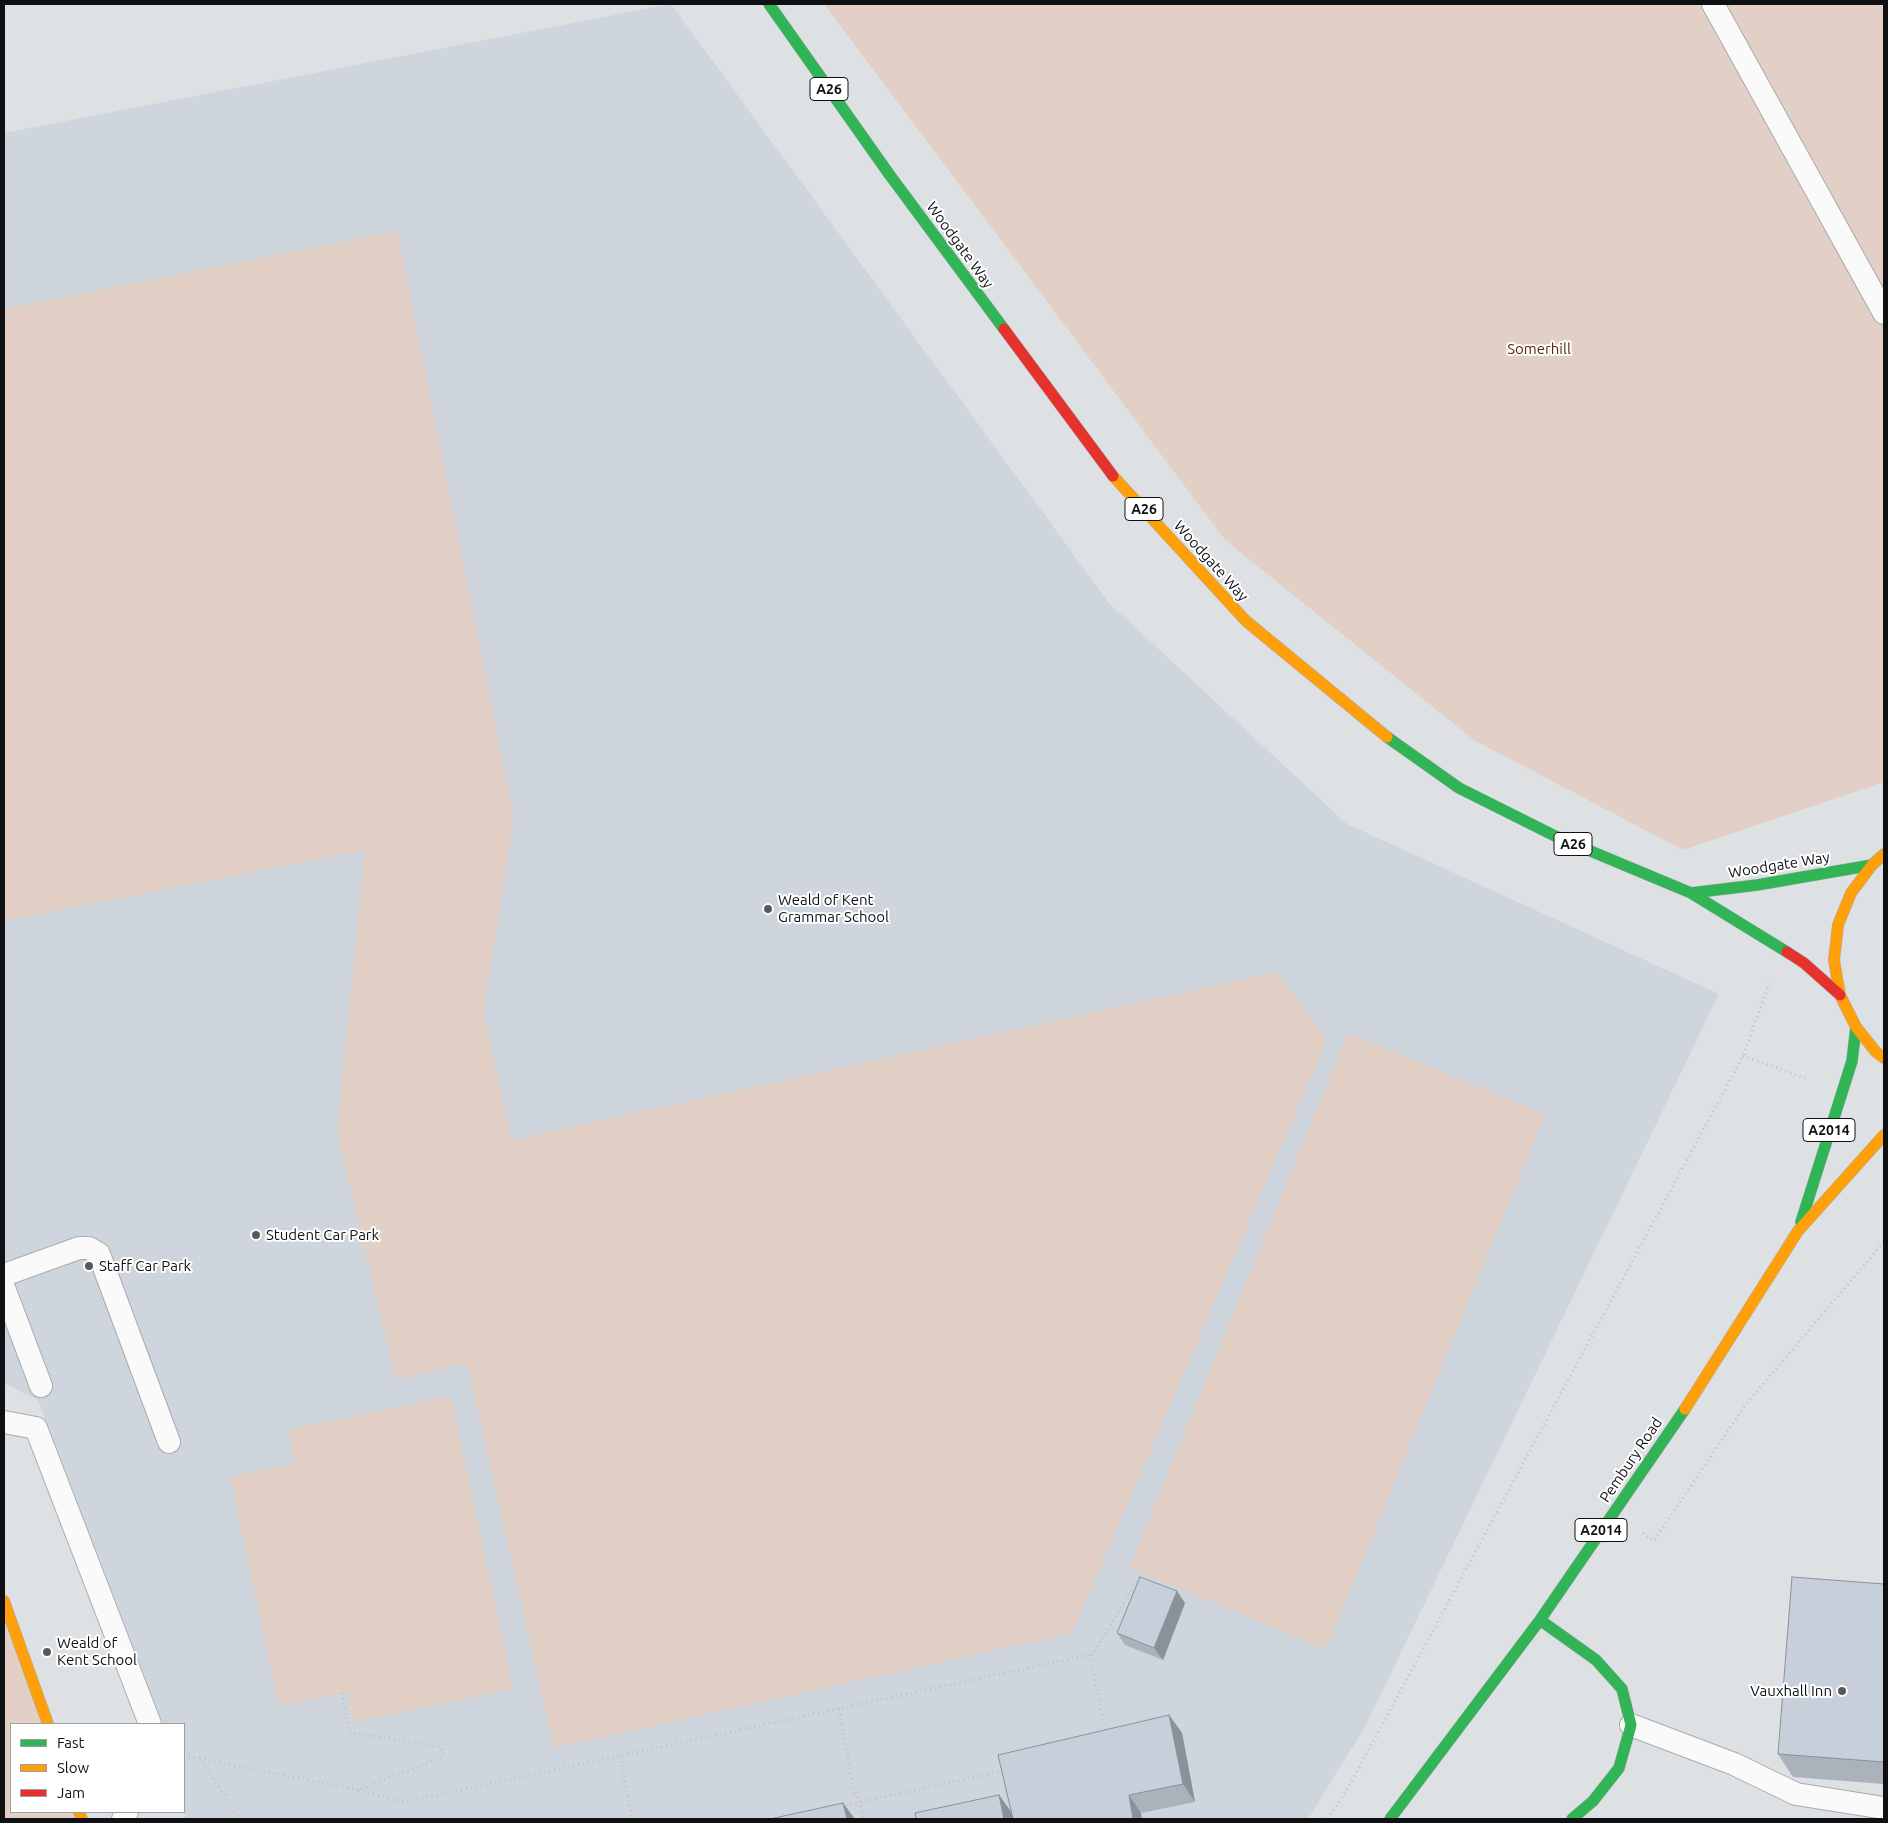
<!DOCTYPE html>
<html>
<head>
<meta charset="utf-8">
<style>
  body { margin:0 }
  #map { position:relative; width:1888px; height:1823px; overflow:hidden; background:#dee1e4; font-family:Ubuntu,sans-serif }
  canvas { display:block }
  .frame { position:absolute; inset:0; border:5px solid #0f1013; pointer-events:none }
  .legend { position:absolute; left:10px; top:1723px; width:175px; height:90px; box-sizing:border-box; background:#fff; border:1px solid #9f9fa1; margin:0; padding:6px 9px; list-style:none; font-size:15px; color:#0f1013 }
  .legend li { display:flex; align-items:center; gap:10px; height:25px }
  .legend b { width:25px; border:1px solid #9f9fa1 }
</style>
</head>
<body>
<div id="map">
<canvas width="1888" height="1823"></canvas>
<div class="frame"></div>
<ul class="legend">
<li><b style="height:6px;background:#30b455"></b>Fast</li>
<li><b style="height:6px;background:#ff9f0a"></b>Slow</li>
<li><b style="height:6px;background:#e5322d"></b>Jam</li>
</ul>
</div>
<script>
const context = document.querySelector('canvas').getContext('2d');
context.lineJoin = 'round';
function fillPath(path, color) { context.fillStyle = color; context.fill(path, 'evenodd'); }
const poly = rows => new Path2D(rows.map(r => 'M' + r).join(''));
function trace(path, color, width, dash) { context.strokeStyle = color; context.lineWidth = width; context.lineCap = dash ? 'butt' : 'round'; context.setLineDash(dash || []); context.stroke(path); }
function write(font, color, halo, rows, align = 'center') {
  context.font = font + ' Ubuntu,sans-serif'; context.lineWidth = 4; context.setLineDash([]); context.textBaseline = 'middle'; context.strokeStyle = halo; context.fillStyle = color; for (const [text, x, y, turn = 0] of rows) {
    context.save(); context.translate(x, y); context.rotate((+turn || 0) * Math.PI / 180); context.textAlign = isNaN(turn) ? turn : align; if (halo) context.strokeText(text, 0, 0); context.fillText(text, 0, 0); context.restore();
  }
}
const built = poly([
  [671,4,1109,603,1347,824,1719,994,1365,1727,1308,1819,185,1819,184,1724,163,1724,38,1400,4,1383,4,133]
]);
const green = poly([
  [824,4,1884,4,1884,782,1683,850,1474,740,1225,540],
  [397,231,514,819,483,1011,512,1140,1277,972,1327,1040,1072,1633,554,1748,467,1363,396,1380,337,1133,365,850,4,921,4,309],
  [1348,1033,1545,1114,1326,1649,1129,1568],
  [451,1396,513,1689,353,1722,347,1692,279,1706,230,1477,295,1463,288,1430],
  [4,1596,49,1724,11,1724,11,1812,79,1812,82,1819,4,1819]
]);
const path = poly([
  [1743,1056,1808,1079],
  [1643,1533,1654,1541,1746,1404,1884,1242],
  [1090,1655,1106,1733],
  [342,1693,349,1732,441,1747,443,1757,358,1790,404,1802,1093,1654,1141,1574],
  [839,1709,854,1791,860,1802,863,1819],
  [184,1755,200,1758,239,1819],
  [620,1756,632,1819],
  [200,1758,358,1790],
  [841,1806,1003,1771],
  [1328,1819,1348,1788,1743,1056,1769,984]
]);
const lane = poly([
  [1713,4,1884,313],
  [4,1275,79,1248,89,1248,99,1254,169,1442],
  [4,1288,41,1386],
  [4,1422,36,1428,150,1724],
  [1631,1725,1734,1764,1796,1794,1884,1808],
  [123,1819,127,1812]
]);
const fast = poly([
  [769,4,889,174,1004,329],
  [1387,737,1459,788,1557,837,1691,893,1787,952],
  [1691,893,1757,885,1872,865],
  [1801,1222,1852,1061,1856,1027],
  [1540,1620,1596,1660,1622,1689,1631,1725,1619,1768,1593,1801,1572,1819],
  [1390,1819,1540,1620,1685,1409]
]);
const slow = poly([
  [1113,476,1246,621,1387,737],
  [1884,854,1872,865,1851,893,1838,925,1834,960,1840,995,1856,1027,1876,1052,1884,1058],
  [1685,1409,1798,1231,1884,1135],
  [4,1601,48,1724],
  [79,1812,82,1819]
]);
const jam = poly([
  [1004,329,1113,476],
  [1787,952,1804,963,1840,995]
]);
const wall = poly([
  [1884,1584,1884,1784,1793,1777,1778,1754],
  [1185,1603,1163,1660,1125,1645,1117,1633],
  [1169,1715,1182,1733,1195,1802,1141,1813,916,1819,999,1795,1011,1812]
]);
const shadedWall = poly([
  [1177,1591,1185,1603,1163,1660,1154,1648],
  [1169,1715,1182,1733,1195,1802,1183,1784],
  [999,1795,1012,1813,1013,1819,1004,1819],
  [1129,1795,1141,1813,1142,1819,1133,1819],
  [843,1803,855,1819,847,1819]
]);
const building = poly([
  [1140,1577,1177,1591,1154,1648,1117,1633,1140,1577],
  [1792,1577,1884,1584,1884,1762,1778,1754,1792,1577],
  [1169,1715,1183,1784,1129,1795,1133,1819,1013,1819,998,1755,1169,1715],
  [999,1795,1004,1819,916,1819,915,1813,999,1795],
  [843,1803,847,1819,770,1819,843,1803]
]);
const markers = [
  [768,909,5,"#57595c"],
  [256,1235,5,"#57595c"],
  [89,1266,5,"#57595c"],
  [47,1652,5,"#57595c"],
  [1842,1691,5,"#57595c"]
];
const shields = [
  [829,89,38],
  [1144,509,38],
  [1573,844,38],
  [1829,1130,52],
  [1601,1530,52]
];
const shieldNames = [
  ["A26",829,89],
  ["A26",1144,509],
  ["A26",1573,844],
  ["A2014",1829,1130],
  ["A2014",1601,1530]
];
const streetNames = [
  ["Woodgate Way",960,245,54],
  ["Woodgate Way",1211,561,48],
  ["Woodgate Way",1779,865,-9],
  ["Pembury Road",1631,1460,-56]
];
const parkNames = [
  ["Somerhill",1539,349]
];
const poiNames = [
  ["Weald of Kent",778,900],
  ["Grammar School",778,917],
  ["Student Car Park",266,1235],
  ["Staff Car Park",99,1266],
  ["Weald of",57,1643],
  ["Kent School",57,1660],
  ["Vauxhall Inn",1832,1691,"right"]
];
fillPath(built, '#ced5dd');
fillPath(green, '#e2cfc5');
trace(lane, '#a9abae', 24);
trace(fast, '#a9abae', 12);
trace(slow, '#a9abae', 12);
trace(jam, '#a9abae', 12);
trace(path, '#c0c1c2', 3, [1, 4]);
trace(lane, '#fafafb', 22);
trace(fast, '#30b455', 11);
trace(slow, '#ff9f0a', 11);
trace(jam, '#e5322d', 11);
fillPath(wall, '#aab2bb');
fillPath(shadedWall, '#8b9199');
fillPath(building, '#c6cfda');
trace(building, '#8b9199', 1);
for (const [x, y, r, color] of markers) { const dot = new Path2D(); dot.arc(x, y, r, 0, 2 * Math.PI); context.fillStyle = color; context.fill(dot); trace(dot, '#fff', 2); }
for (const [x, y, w] of shields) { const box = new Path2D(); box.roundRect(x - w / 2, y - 11.5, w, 23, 4); context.fillStyle = '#fff'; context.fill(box); trace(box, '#0f1013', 1); }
write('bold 14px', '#0f1013', null, shieldNames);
write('15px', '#0f1013', '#fff', streetNames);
write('15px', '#5c2803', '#fff', parkNames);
write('15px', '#0f1013', '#fff', poiNames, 'left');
</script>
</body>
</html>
